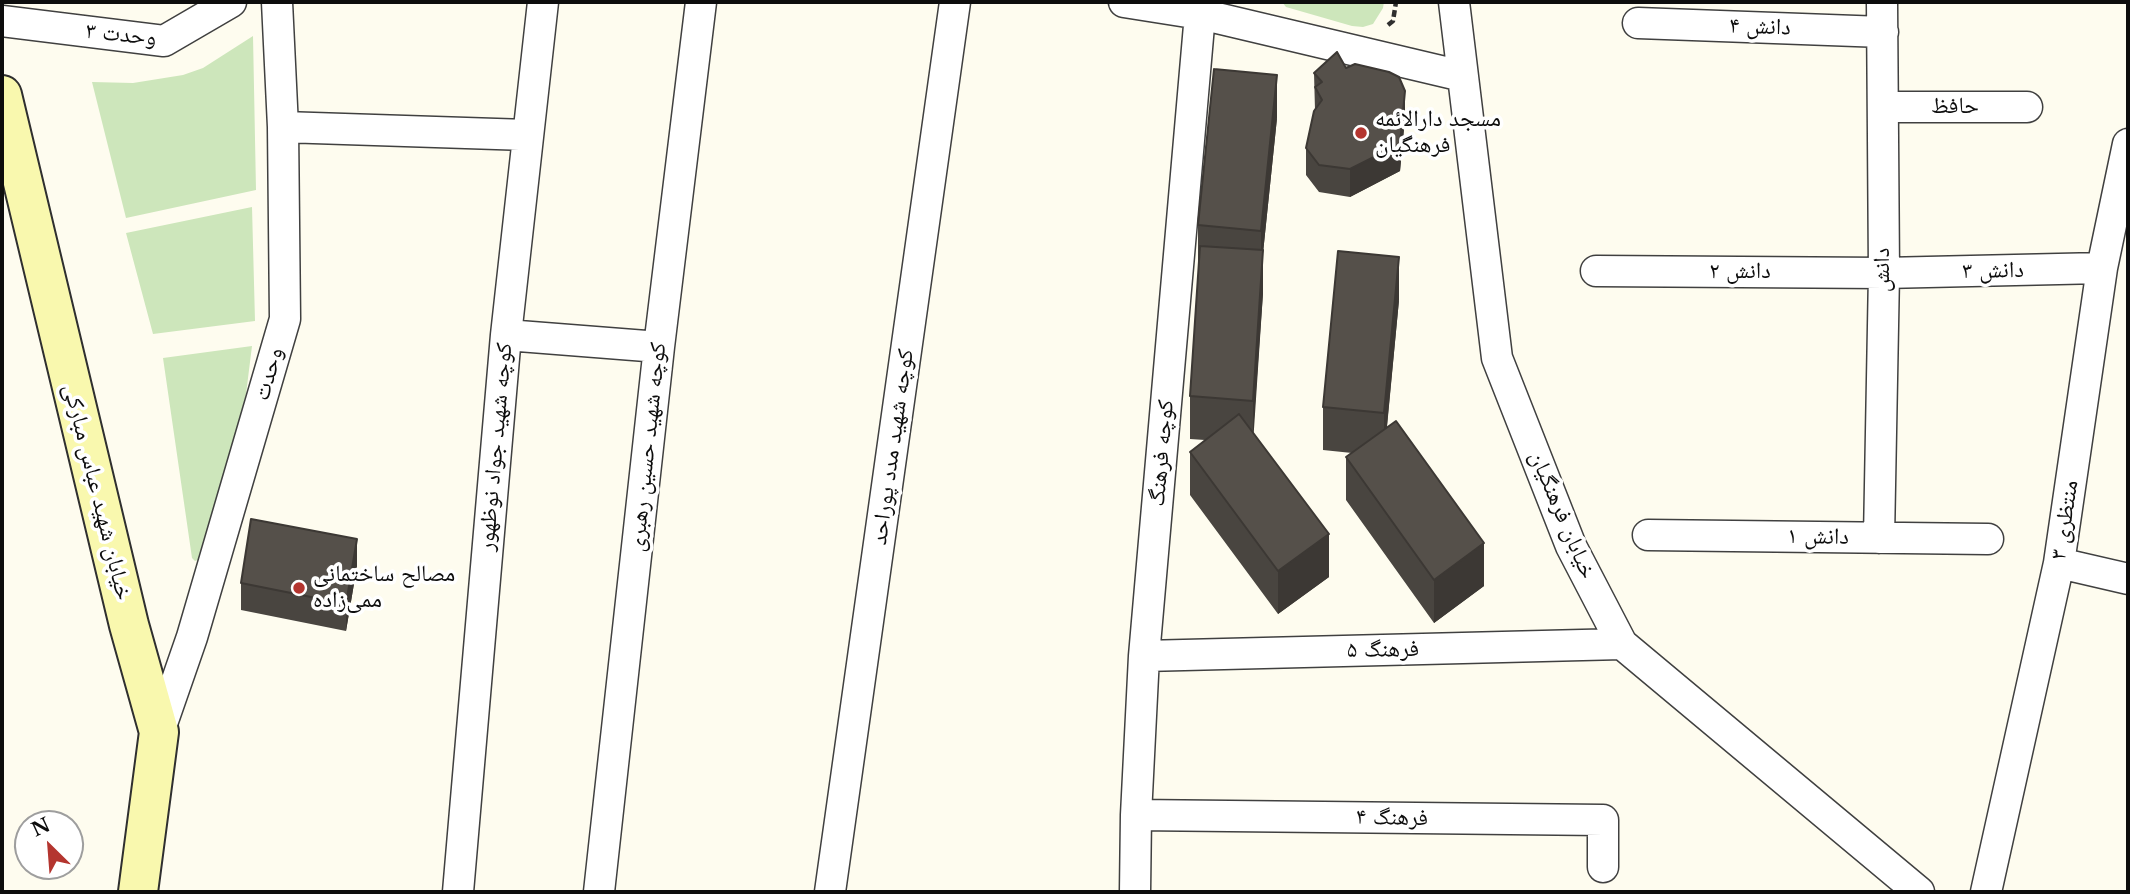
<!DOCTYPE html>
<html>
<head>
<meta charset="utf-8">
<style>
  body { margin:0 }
  #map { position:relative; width:2130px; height:894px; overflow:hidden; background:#fefcef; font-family:"Libre Baskerville",serif }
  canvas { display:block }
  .frame { position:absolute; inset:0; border:4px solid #0d0d0d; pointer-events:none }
  .north { position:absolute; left:14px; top:810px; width:70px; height:70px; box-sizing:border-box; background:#fff; border:2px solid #9e9e9e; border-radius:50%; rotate:335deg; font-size:19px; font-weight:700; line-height:28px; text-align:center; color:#0d0d0d }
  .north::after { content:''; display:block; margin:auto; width:24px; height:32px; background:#b4352f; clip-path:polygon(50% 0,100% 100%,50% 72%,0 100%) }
</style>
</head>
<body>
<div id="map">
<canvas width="2130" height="894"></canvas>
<div class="frame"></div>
<div class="north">N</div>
</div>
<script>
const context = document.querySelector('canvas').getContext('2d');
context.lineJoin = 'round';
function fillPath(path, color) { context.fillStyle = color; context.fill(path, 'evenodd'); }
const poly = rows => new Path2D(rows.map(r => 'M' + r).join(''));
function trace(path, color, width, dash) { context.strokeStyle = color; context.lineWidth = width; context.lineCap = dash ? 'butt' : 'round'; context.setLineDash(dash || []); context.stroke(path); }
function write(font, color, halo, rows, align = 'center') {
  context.font = font + ' "Libre Baskerville","Noto Naskh Arabic",serif'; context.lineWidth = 7; context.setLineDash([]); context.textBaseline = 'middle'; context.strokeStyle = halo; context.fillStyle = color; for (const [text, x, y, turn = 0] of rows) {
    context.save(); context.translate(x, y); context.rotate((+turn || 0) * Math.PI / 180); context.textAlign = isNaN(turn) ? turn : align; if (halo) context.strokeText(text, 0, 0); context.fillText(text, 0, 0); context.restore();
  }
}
const green = poly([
  [1282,2,1384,2,1383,8,1373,24,1363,27,1352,26,1286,7],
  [253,36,256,190,126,218,92,82,133,83,183,75,203,68],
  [252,207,255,321,153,334,126,233],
  [252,346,246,394,201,559,195,561,192,558,163,358]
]);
const path = poly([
  [1388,25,1393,21,1396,2]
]);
const street = poly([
  [1124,2,1200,14,1462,76],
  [1454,2,1497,358,1571,546,1622,644,1919,892],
  [2,21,164,41,231,2],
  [1638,23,1883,32],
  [1883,107,2027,107],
  [283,127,527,135],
  [1596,271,1884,273,2102,268],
  [506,335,659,347],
  [1648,535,1988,539],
  [1879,538,1884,273,1882,2],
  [2059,563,2128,579],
  [1144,656,1622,644],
  [159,732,192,637,285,319,283,127,277,2],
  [1136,815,1603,820,1603,867],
  [458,892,506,335,543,2],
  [599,892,659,347,701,2],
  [830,892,955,2],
  [1135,892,1136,815,1144,656,1200,14],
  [1986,892,2059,563,2102,268,2128,144]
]);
const secondary = poly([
  [2,95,129,625,159,732,138,892]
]);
const wall = poly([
  [1346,68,1405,118,1400,171,1350,197,1319,192,1306,175,1306,148,1315,110,1314,73],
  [1277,118,1263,253,1263,293,1253,433,1329,577,1278,614,1190,495,1190,452,1205,440,1190,439,1190,396,1199,268,1198,268,1198,225],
  [1399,300,1387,427,1484,586,1434,623,1346,500,1346,457,1352,453,1323,450,1323,407],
  [357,566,346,631,241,610,241,583]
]);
const shadedWall = poly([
  [1277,75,1277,118,1263,253,1263,293,1253,444,1253,401,1261,274,1261,231],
  [1405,91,1405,118,1400,171,1350,197,1350,169],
  [1399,257,1399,300,1384,456,1384,413],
  [1329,534,1329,577,1278,614,1278,571],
  [357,539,357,566,346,631,346,604],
  [1484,543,1484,586,1434,623,1434,580]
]);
const building = poly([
  [1337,52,1346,68,1355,64,1389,72,1399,77,1405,91,1400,144,1350,169,1319,165,1306,148,1314,111,1322,100,1315,87,1322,82,1314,73,1337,52],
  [1214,69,1277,75,1261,231,1198,225,1214,69],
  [1200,246,1263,250,1253,401,1190,396,1200,246],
  [1338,251,1399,257,1384,413,1323,407,1338,251],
  [1239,414,1329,534,1278,571,1190,452,1239,414],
  [1396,421,1484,543,1434,580,1346,457,1396,421],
  [251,519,357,539,346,604,241,583,251,519]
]);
const markers = [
  [1361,133,7,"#b4352f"],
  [299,588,7,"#b4352f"]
];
const streetNames = [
  ["دانش ۴",1760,27,2],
  ["وحدت ۳",121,35,6],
  ["حافظ",1955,107],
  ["دانش",1883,270,-90],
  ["دانش ۳",1993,271,-1],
  ["دانش ۲",1740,272],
  ["وحدت",269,374,-74],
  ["کوچه شهید جواد نوظهور",496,447,-85],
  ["کوچه شهید حسین رهبری",648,447,-84],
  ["کوچه شهید مدد پوراحد",893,447,-82],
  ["کوچه فرهنگ",1162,453,-85],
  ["خیابان شهید عباس مبارکی",97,492,76],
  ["خیابان فرهنگیان",1562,515,67],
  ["منتظری ۳",2065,520,-81],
  ["دانش ۱",1818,537,1],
  ["فرهنگ ۵",1383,650,-1],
  ["فرهنگ ۴",1392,818,1]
];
const poiNames = [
  ["مسجد دارالائمه",1375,120],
  ["فرهنگیان",1375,146],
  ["مصالح ساختمانی",313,575],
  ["ممی‌زاده",313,601]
];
fillPath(green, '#cde6bb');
trace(street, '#404040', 33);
trace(secondary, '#2f2f2f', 42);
trace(path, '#2f2f2f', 4.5, [7, 3.5]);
trace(street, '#fff', 30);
trace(secondary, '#f9f8ae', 38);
fillPath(wall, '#494540');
fillPath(shadedWall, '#3c3834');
fillPath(building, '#55504a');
trace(building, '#3c3834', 2);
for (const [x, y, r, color] of markers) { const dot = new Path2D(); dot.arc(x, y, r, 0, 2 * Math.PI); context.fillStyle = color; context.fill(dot); trace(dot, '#fff', 2.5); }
write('23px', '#0d0d0d', '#fff', streetNames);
write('23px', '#0d0d0d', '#fff', poiNames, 'left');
</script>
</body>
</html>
